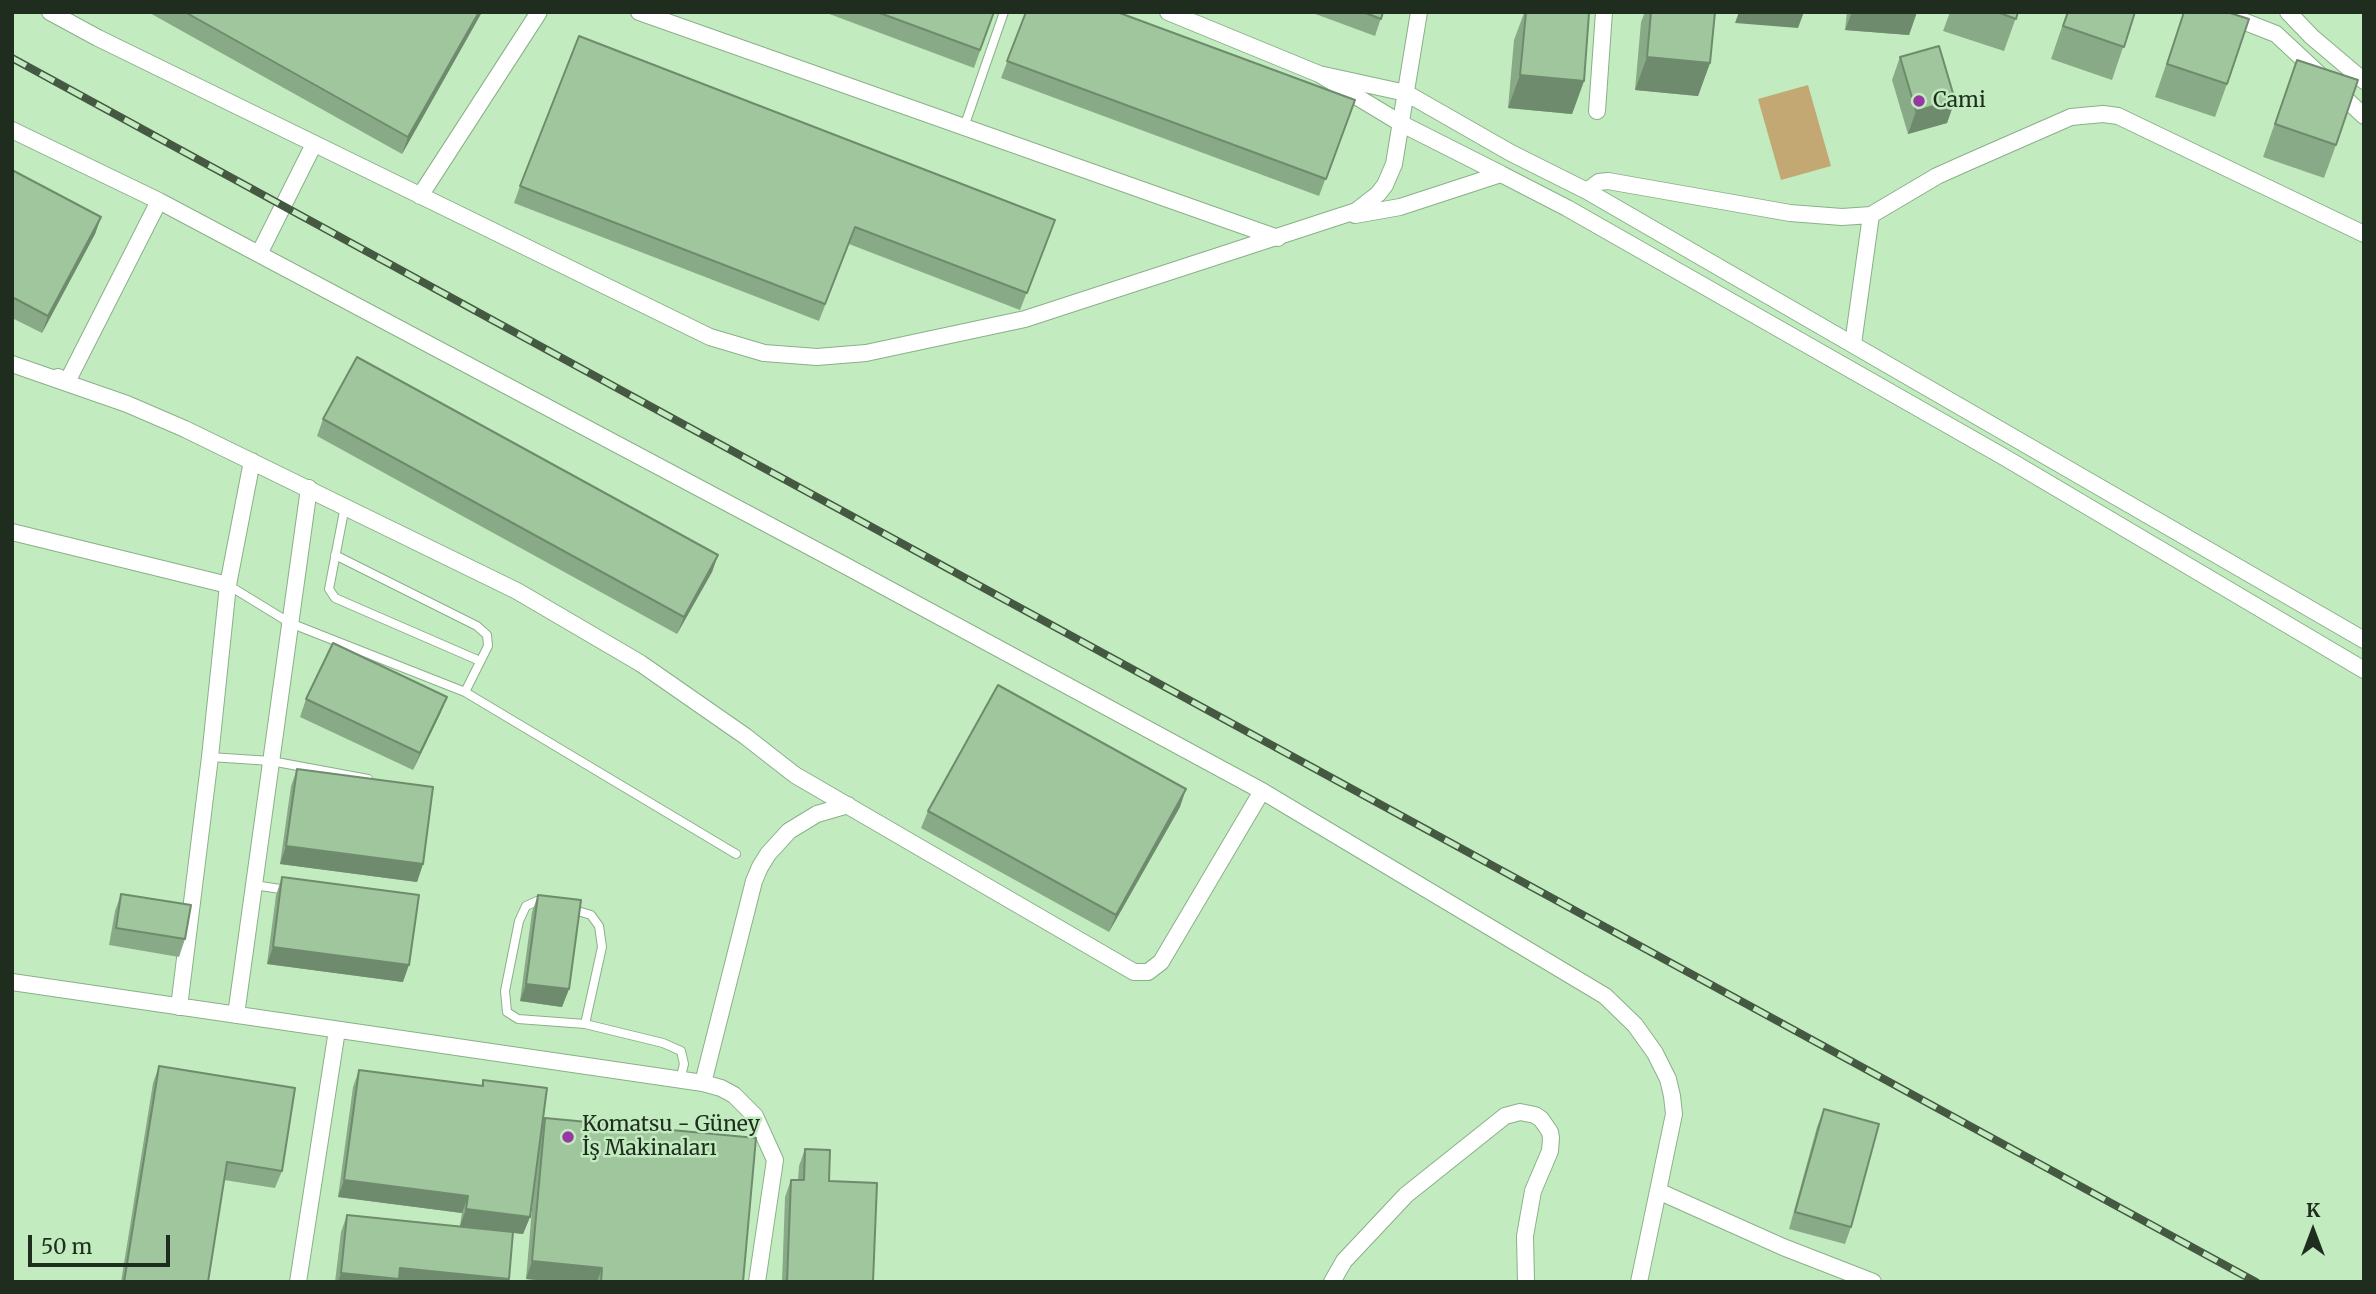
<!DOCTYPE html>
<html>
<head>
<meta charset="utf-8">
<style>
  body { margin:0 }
  #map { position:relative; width:2376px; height:1294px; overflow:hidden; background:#c3ebc0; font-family:Merriweather,serif }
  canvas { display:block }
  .frame { position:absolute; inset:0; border:14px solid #1e2d1d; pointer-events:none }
  .north { position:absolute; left:2278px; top:1196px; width:70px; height:70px; -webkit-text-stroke:5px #c3ebc0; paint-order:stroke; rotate:0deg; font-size:19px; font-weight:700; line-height:28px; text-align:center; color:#1e2d1d }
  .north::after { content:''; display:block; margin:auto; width:24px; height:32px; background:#1e2d1d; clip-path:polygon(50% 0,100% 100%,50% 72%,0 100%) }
  .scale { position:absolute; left:28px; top:1235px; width:142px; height:32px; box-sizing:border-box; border:4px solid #1e2d1d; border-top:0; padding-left:9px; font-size:21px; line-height:24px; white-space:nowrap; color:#1e2d1d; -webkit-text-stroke:5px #c3ebc0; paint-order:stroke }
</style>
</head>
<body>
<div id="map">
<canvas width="2376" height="1294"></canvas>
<div class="frame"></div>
<div class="north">K</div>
<div class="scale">50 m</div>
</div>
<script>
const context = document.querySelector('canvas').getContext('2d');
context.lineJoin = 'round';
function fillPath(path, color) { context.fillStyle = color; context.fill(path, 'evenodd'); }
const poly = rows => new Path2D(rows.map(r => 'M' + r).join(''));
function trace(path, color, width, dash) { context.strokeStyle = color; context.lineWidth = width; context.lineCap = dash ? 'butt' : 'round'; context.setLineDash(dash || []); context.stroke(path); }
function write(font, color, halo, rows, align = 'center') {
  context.font = font + ' Merriweather,serif'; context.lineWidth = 5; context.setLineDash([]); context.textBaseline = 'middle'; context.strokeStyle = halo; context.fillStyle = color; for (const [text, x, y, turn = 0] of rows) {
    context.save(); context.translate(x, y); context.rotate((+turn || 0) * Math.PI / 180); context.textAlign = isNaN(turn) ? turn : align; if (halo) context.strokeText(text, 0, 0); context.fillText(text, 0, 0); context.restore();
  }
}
const green = poly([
  [1808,85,1831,166,1781,180,1758,99]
]);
const lane = poly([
  [964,127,1004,12],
  [345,506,329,589,335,598,480,661],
  [335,555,477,626,487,635,488,646,465,692],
  [228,585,290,623,465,692,736,854],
  [210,757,271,761,368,779],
  [254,885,287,890],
  [545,903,537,901,526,906,519,921,505,991,507,1012,518,1019,585,1024,663,1043,681,1051,684,1064,680,1080],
  [571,909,591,915,599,926,602,947,585,1024]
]);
const street = poly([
  [50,12,98,38,710,337,764,353,817,357,866,353,1025,319,1356,211,1378,194,1385,185,1394,164,1419,12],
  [639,12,1278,238],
  [1168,12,1319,74,1402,124,1501,174],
  [2220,12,2276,34,2364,116],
  [2288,12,2312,37,2364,81],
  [1319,74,1406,93,1511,153,1587,191,2364,640],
  [1597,111,1604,12],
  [12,130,159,201,846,566,1262,791,1605,996,1635,1025,1655,1053,1668,1079,1672,1096,1674,1114,1639,1282],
  [1587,191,1599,182,1608,181,1790,213,1842,217,1871,215,1937,176,1966,163,2071,117,2103,114,2118,116,2364,234],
  [420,196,539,12],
  [1355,215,1400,207,1501,174,1567,208,2004,457,2364,670],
  [259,254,314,144],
  [1853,344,1871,215],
  [12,364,127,404,185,429,517,591,640,663,745,736,795,775,1134,972,1148,972,1161,962,1262,791],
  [58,377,67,382,159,201],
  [12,532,228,585],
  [12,982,703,1083,721,1088,734,1095,755,1116,775,1160,757,1282],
  [179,1007,210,757,228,585,252,461],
  [236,1015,309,488],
  [703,1083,754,881,760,867,768,854,789,831,817,814,848,805],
  [1658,1191,1783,1247,1873,1282],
  [298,1282,337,1030],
  [1332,1282,1344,1261,1406,1195,1505,1116,1520,1112,1535,1115,1541,1119,1550,1132,1551,1138,1550,1151,1533,1191,1525,1236,1526,1282]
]);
const rail = poly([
  [12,58,2256,1282]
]);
const wall = poly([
  [148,12,482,12,402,154],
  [824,12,994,12,974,68],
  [1026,12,1355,100,1319,196,1001,78],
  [1310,12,1383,12,1375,36],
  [1512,12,1589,13,1584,81,1572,114,1508,108,1514,40,1524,13],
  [1645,12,1715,12,1710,63,1698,96,1635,90,1641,22],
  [1847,12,1917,12,1909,35,1845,30],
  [1950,12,2018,12,2004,51,1943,31],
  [2067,12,2135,12,2112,80,2051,59],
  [2184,12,2227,84,2215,117,2155,97],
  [1900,57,1955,100,1947,123,1908,134,1892,80],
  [2297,60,2336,145,2324,178,2263,157],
  [12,170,101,217,95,234,42,333,12,318],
  [520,186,1055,220,1020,310,849,244,819,321,514,203],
  [323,419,718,555,712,572,677,634,317,436],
  [447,697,440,714,413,770,300,717,306,699],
  [297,769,423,864,417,882,280,864,291,786],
  [1180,807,1109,932,921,828,928,811],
  [282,877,403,982,267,964,276,895],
  [121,894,185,939,179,957,109,945,115,911],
  [538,895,569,989,562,1007,520,1001,532,912],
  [159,1066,282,1171,275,1188,224,1180,208,1282,121,1282,153,1083],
  [359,1070,481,1086,483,1080,541,1129,545,1118,743,1282,559,1282,526,1279,535,1174,530,1217,523,1234,513,1233,508,1282,335,1282,341,1232,347,1215,483,1229,460,1226,462,1213,338,1197,353,1087],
  [1824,1109,1851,1227,1845,1244,1789,1229,1817,1127],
  [805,1149,829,1181,873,1282,782,1282,785,1197,791,1180,798,1180,799,1166]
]);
const shadedWall = poly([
  [479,12,482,12,402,154,408,137],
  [1739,12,1804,12,1798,28,1735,23],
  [1852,12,1917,12,1909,35,1845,30],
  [1647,57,1710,63,1698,96,1635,90],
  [1520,75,1584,81,1572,114,1508,108],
  [1955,100,1947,123,1908,134,1916,111],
  [101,217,95,234,42,333,48,316],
  [718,555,712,572,677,634,684,617],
  [447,697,440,714,413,770,420,753],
  [1186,789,1180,807,1109,932,1116,915],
  [286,846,423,864,417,882,280,864],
  [273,947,409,965,403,982,267,964],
  [526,984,569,989,562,1007,520,1001],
  [344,1180,468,1196,462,1213,338,1197],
  [466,1209,530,1217,523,1234,460,1226],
  [532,1261,602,1268,597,1282,559,1282,526,1279],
  [400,1268,509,1279,508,1282,338,1282,341,1273]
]);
const building = poly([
  [185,12,479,12,408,137,185,12],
  [877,12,994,12,980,50,877,12],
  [1026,12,1117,12,1355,100,1326,179,1007,61,1026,12],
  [1363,12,1383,12,1381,19,1363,12],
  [1526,12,1589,13,1584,81,1520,75,1526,12],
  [1651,12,1715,12,1710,63,1647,57,1651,12],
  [1997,12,2018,12,2016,19,1997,12],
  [2068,12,2135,12,2124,47,2063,26,2068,12],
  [2184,12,2227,12,2249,19,2227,84,2167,64,2184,12],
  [579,36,1055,220,1027,293,855,227,825,304,520,186,579,36],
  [1939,46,1955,100,1916,111,1900,57,1939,46],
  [2297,60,2358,80,2336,145,2275,124,2297,60],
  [12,170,101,217,48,316,12,297,12,170],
  [357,357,718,555,684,617,323,419,357,357],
  [333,643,447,697,420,753,306,699,333,643],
  [998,685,1186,789,1116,915,928,811,998,685],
  [297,769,433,787,423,864,286,846,297,769],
  [282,877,419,895,409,965,273,947,282,877],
  [121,894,191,905,185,939,116,928,121,894],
  [538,895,581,900,569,989,526,984,538,895],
  [159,1066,295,1088,282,1171,227,1162,208,1282,124,1282,159,1066],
  [359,1070,483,1086,483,1080,547,1088,530,1217,466,1209,468,1196,344,1180,359,1070],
  [1824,1109,1879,1124,1851,1227,1795,1212,1824,1109],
  [545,1118,756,1138,743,1282,601,1282,602,1268,532,1261,545,1118],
  [805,1149,830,1150,829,1181,877,1183,873,1282,787,1282,791,1180,804,1180,805,1149],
  [347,1215,513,1232,509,1279,400,1268,399,1279,341,1273,347,1215]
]);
const markers = [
  [1919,101,7,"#9739a2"],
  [568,1137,7,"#9739a2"]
];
const poiNames = [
  ["Cami",1933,101],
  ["Komatsu - Güney",582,1125],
  ["İş Makinaları",582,1149]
];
fillPath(green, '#c3a873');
trace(lane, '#8ab088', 10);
trace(street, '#8ab088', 18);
trace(lane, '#fff', 8);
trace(street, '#fff', 16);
trace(rail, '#445842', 8);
trace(rail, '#c3ebc0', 5, [16]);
fillPath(wall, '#89aa86');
fillPath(shadedWall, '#6f8b6d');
fillPath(building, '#9fc69c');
trace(building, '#6f8b6d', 2);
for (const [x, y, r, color] of markers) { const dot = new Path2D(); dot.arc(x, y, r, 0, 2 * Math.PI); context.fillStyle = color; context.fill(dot); trace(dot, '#c3ebc0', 2.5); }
write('21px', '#1e2d1d', '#c3ebc0', poiNames, 'left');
</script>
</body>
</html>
